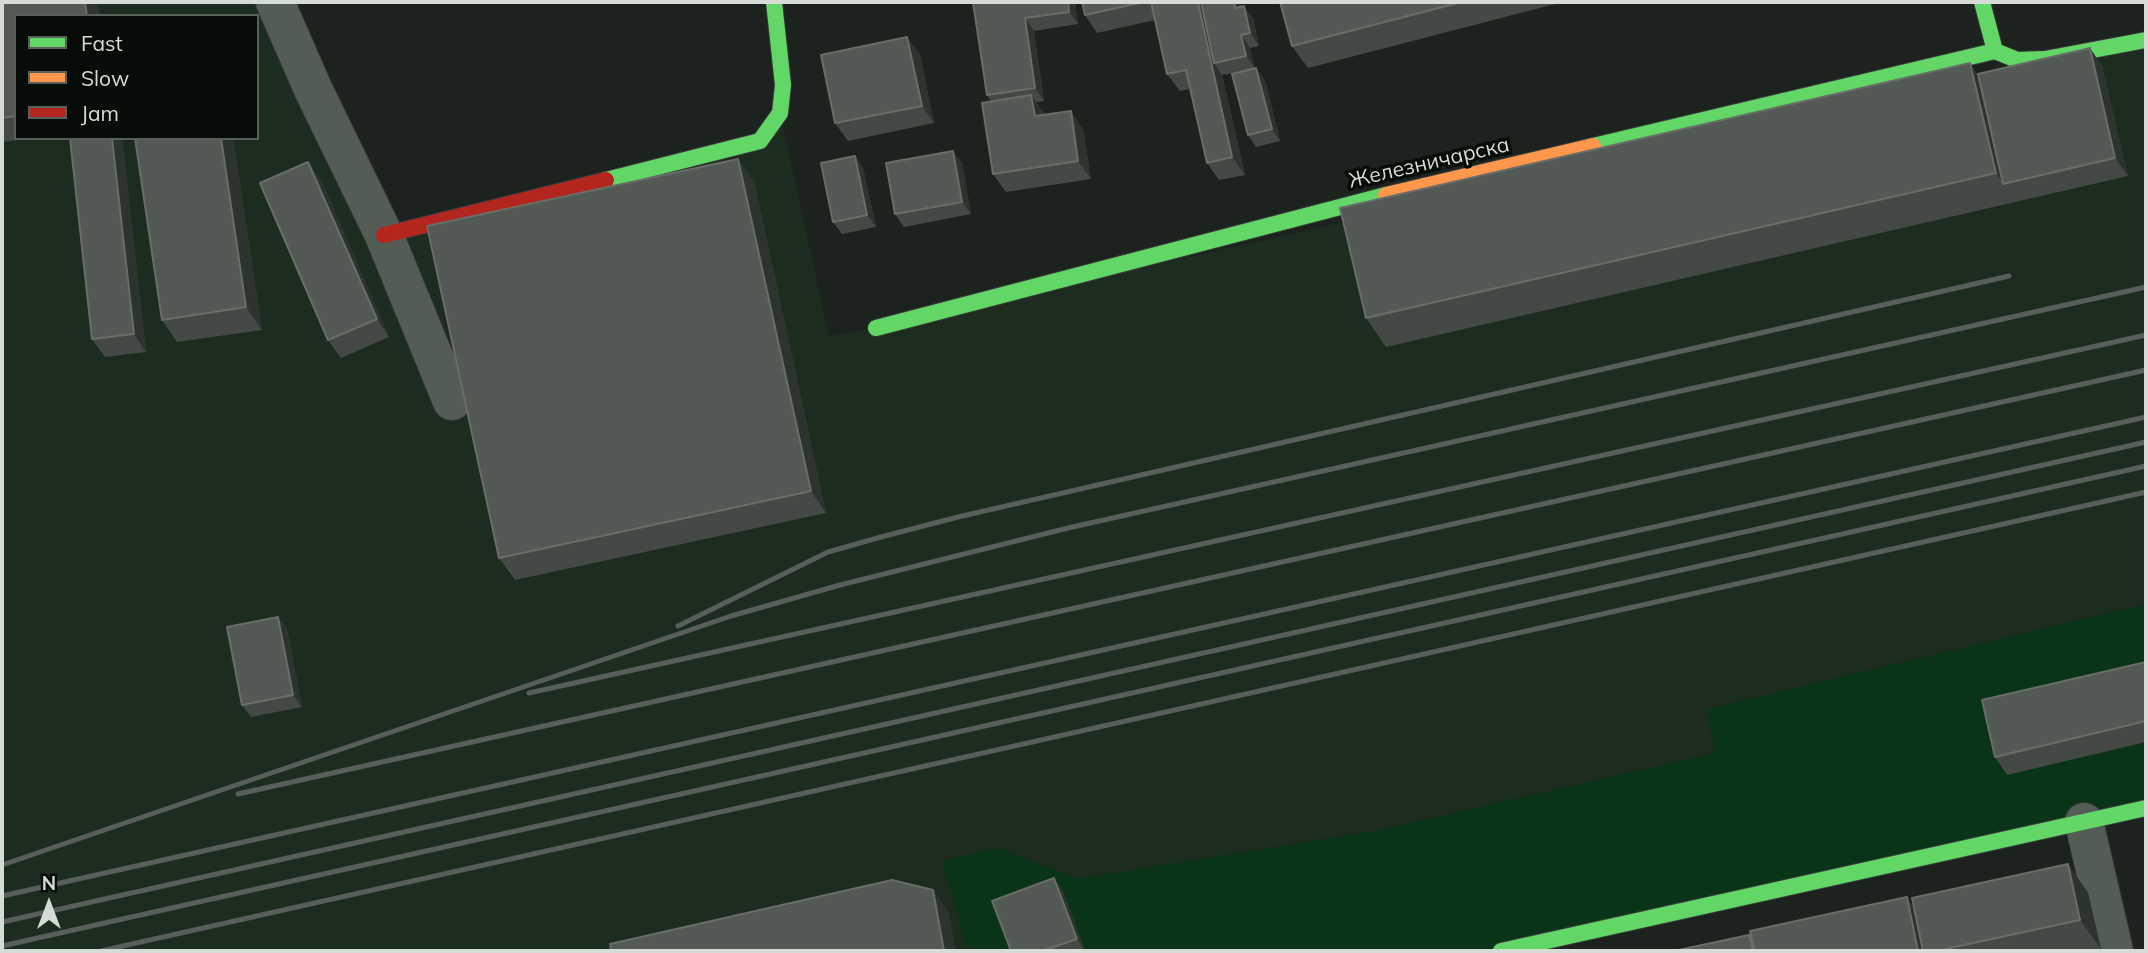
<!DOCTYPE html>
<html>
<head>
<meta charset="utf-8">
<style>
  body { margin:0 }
  #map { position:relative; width:2148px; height:953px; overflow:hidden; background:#1c221d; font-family:Mulish,sans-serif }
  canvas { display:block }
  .frame { position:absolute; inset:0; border:4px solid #d4dcd5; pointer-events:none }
  .legend { position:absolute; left:14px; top:14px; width:245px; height:126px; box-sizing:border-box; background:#070c08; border:2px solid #595f5a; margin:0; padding:9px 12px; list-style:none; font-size:21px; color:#d4dcd5 }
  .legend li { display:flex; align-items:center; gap:14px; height:35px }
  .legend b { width:35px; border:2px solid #595f5a }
  .north { position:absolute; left:14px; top:869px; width:70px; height:70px; -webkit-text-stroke:5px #070c08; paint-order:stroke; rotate:0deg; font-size:19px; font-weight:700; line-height:28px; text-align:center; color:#d4dcd5 }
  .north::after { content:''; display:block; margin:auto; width:24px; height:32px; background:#d4dcd5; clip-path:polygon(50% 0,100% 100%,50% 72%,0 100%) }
</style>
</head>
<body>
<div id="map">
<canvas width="2148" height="953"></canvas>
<div class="frame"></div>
<ul class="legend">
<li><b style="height:9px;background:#63d668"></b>Fast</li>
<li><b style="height:9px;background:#ff974d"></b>Slow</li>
<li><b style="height:9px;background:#b3261e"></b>Jam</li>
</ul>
<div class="north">N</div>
</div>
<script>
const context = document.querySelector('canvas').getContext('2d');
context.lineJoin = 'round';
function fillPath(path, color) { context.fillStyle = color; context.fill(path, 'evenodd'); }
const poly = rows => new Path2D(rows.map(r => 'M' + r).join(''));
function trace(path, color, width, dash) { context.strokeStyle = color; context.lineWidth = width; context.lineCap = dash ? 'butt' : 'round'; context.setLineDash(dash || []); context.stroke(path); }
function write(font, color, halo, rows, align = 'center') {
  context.font = font + ' Mulish,sans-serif'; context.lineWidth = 7; context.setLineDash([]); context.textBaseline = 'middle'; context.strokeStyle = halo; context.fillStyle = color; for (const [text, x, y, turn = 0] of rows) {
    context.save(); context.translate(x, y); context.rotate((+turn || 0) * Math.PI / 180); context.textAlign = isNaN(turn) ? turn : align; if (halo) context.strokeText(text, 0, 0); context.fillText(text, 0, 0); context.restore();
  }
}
const built = poly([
  [2,2,275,2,384,235,760,141,780,113,829,336,876,328,2146,40,2146,604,1707,709,1715,753,1375,831,1077,879,999,848,942,860,968,951,2,951],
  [16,16,257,16,257,138,16,138]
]);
const green = poly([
  [2146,604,2146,808,1501,951,968,951,942,860,999,848,1077,879,1375,831,1715,753,1707,709]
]);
const street = poly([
  [275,2,313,89,384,235,452,401],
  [2084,822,2114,951]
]);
const fast = poly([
  [1982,2,1995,51],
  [1593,146,1995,51,2017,60,2045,59,2146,40],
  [606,180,760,141,780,113,783,85,774,2],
  [876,328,1386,195],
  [1501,951,2146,808]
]);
const slow = poly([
  [1386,195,1593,146]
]);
const jam = poly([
  [384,235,606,180]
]);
const rail = poly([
  [678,626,828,552,881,537,958,517,2009,276],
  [529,693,2146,335],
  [238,794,2146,370],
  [2,865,731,616,840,585,1068,528,2146,287],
  [2,896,2146,417],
  [2,922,2146,442],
  [2,946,2146,466],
  [101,951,2146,492]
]);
const wall = poly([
  [2,2,16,16,16,138,36,138,2,142],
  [973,2,1075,2,1078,24,1034,31,1044,101,1036,102,1044,115,1083,129,1091,179,1006,192,993,174,991,101,987,95],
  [1082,2,1239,2,1241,7,1253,18,1259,46,1250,48,1254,68,1256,68,1265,80,1280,141,1256,147,1248,135,1245,71,1222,75,1245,175,1219,180,1207,163,1190,89,1180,91,1167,74,1155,20,1097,33,1085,15],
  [1280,2,1563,2,1308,68,1292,46],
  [920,54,934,123,848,141,835,123],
  [2102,66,2128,176,1386,347,1366,318,1978,74],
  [70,138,122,138,146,352,105,357,92,339],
  [135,138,233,138,262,330,177,342,162,320],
  [855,156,863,168,876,227,842,234,833,222],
  [962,163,971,214,904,227,895,214],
  [321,180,389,337,341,358,328,340],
  [754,181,826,513,515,580,499,558],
  [278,617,287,629,302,707,251,717,242,705],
  [2146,662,2146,742,2007,775,1995,757],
  [2068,864,2088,893,2101,949,2089,951,1674,951,1749,935,1752,939,1914,907],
  [1063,891,1085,951,1011,951]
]);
const shadedWall = poly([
  [85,2,98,2,100,16,87,16],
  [1068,2,1075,2,1078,24,1069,12],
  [1198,2,1206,2,1214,63,1222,75,1245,175,1232,157],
  [1234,2,1239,2,1240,4,1244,20,1235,8],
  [1244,6,1253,18,1259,46,1250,33],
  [1025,18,1034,31,1044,101,1035,88],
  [1241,35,1250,48,1255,68,1246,56],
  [907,37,920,54,934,123,922,106],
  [2090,48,2102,66,2128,176,2115,158],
  [1970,63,1990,92,2003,184,1996,173],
  [1256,68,1265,80,1280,141,1272,129],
  [1031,95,1044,113,1047,134,1035,116],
  [1071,111,1083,129,1091,179,1078,161],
  [112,138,122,138,146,352,134,334],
  [221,138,233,138,262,330,246,307],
  [953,151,962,163,971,214,962,202],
  [855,156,863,168,876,227,867,215],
  [738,159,754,181,826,513,811,491],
  [308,162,321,180,389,337,377,319],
  [278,617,287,629,302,707,293,695],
  [2068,864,2088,893,2101,949,2080,920],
  [1054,878,1063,891,1085,951,1077,939],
  [933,890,949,912,956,951,944,951],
  [1907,897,1927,926,1932,951,1918,951]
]);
const building = poly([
  [2,2,85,2,87,16,16,16,16,116,2,118,2,2],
  [973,2,1068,2,1069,12,1025,18,1035,88,987,95,973,2],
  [1082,2,1144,2,1085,15,1082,2],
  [1151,2,1198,2,1232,157,1207,163,1186,70,1167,74,1151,2],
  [1201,2,1234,2,1235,8,1244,6,1250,33,1241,35,1246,56,1214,63,1201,2],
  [1280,2,1462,2,1292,46,1280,2],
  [907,37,922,106,835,123,821,55,907,37],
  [2090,48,2115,158,2003,184,1978,74,2090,48],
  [1970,63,1996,173,1366,318,1340,208,1970,63],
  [1256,68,1272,129,1248,135,1232,74,1256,68],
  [1031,95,1035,116,1071,111,1078,161,993,174,982,103,1031,95],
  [70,138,112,138,134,334,92,339,70,138],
  [135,138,221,138,246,307,162,320,135,138],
  [953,151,962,202,895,214,886,163,953,151],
  [855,156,867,215,833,222,821,163,855,156],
  [738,159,811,491,499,558,427,226,738,159],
  [308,162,377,319,328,340,260,183,308,162],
  [278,617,293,695,242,705,227,627,278,617],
  [2146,662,2146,721,1995,757,1982,700,2146,662],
  [2068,864,2080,920,1936,951,1923,951,1912,898,2068,864],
  [1054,878,1077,939,1042,951,1011,951,992,901,1054,878],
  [892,880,933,890,944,951,611,951,610,944,892,880],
  [1907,897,1918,951,1755,951,1750,931,1907,897],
  [1749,935,1753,951,1674,951,1749,935]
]);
const streetNames = [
  ["Железничарска",1429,163,-13]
];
fillPath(built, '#1c2c1f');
fillPath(green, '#093417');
trace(street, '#373b38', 40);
trace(fast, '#373b38', 18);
trace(slow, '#373b38', 18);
trace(jam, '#373b38', 18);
trace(street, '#545d55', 38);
trace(fast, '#63d668', 16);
trace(slow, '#ff974d', 16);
trace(jam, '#b3261e', 16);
trace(rail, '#585e59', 5);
fillPath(wall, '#444945');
fillPath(shadedWall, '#2d332e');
fillPath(building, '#535954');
trace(building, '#686d68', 2);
write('21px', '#d4dcd5', '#070c08', streetNames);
</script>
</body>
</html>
